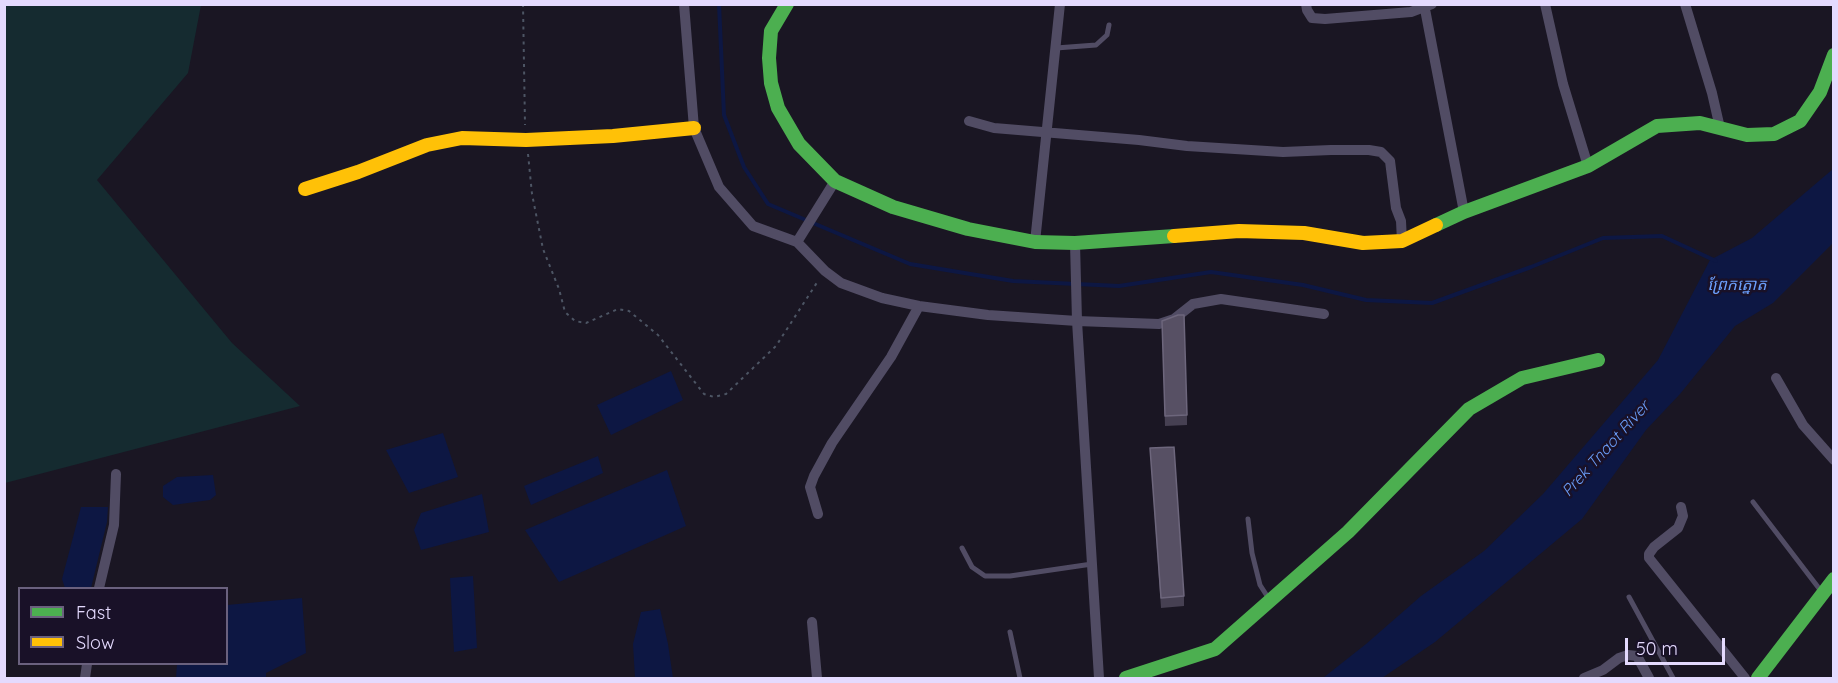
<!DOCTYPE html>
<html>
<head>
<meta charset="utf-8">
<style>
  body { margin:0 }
  #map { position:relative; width:1838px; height:683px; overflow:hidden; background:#1a1623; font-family:Quicksand,sans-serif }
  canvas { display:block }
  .frame { position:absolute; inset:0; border:6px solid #e4dafe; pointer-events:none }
  .legend { position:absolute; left:18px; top:587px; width:210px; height:78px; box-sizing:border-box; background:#191128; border:2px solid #6a617e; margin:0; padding:8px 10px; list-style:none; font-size:18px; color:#e4dafe }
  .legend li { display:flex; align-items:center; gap:12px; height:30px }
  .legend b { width:30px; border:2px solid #6a617e }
  .scale { position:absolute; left:1625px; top:638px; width:100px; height:27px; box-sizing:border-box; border:3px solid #e4dafe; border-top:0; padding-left:8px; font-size:18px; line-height:21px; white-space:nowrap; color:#e4dafe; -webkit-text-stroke:4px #191128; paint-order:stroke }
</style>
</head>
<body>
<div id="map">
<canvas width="1838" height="683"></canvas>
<div class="frame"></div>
<ul class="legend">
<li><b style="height:8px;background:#4caf50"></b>Fast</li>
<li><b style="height:8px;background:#ffc107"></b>Slow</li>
</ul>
<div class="scale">50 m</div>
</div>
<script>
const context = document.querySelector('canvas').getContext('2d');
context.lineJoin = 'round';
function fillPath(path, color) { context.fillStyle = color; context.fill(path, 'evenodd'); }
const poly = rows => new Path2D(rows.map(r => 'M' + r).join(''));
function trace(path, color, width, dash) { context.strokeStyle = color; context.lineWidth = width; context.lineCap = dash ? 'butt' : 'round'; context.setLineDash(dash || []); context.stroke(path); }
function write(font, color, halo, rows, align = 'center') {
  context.font = font + ' Quicksand,"Noto Sans Khmer",sans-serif'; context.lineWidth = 5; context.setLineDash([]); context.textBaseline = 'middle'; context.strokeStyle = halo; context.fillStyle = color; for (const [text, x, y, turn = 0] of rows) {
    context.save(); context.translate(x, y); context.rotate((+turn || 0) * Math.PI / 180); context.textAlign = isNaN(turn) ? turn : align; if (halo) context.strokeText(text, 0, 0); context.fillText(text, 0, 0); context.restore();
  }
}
const green = poly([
  [5,4,201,5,188,73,97,180,232,343,300,406,5,483]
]);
const water = poly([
  [1833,169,1833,243,1773,303,1735,326,1680,394,1646,430,1582,519,1435,642,1382,678,1323,678,1366,644,1421,596,1484,551,1543,494,1658,360,1710,260,1752,238],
  [671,371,683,400,611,435,597,405],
  [443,433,458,477,409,493,386,450],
  [598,456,603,473,531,505,524,486],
  [667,470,686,526,559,582,525,530],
  [213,475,216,495,210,500,173,505,163,497,163,486,177,477],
  [482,494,489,532,421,550,414,530,421,513],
  [81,507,108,507,107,522,91,588,65,588,62,579],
  [473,576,477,648,454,652,450,578],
  [302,598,306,653,266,673,266,678,176,678,177,664,226,664,227,605],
  [660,609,668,644,673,678,635,678,633,644,641,612]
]);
const stream = poly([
  [719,4,724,115,744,167,768,204,910,264,1013,281,1119,286,1211,272,1303,285,1366,300,1432,303,1531,267,1603,238,1662,236,1716,261]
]);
const path = poly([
  [523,4,525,125],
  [528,154,532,194,543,249,559,289,565,312,575,321,586,323,618,309,629,311,658,335,704,394,714,397,726,394,776,346,818,281]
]);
const lane = poly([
  [1056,48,1096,45,1107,35,1109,25],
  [1753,502,1821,591],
  [1248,519,1252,553,1260,585,1269,599],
  [962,548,972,567,985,576,1010,576,1092,564],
  [1629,597,1673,678],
  [1010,632,1020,678]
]);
const street = poly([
  [684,4,694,128,719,187,753,226,797,242,825,271,841,283,882,298,919,306,988,315,1077,321,1159,324,1174,319,1193,304,1221,299,1324,314],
  [1306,4,1307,10,1312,18,1325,19,1411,12,1432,4],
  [1424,4,1464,212],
  [1545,4,1563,84,1588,166],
  [1685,4,1712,93,1720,128],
  [969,121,994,128,1139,140,1187,146,1283,152,1331,150,1369,150,1381,152,1390,161,1396,208,1401,221,1402,241],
  [797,242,835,181],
  [1035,242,1060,4],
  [1075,243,1077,321,1099,678],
  [1776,378,1803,425,1834,460],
  [1681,507,1683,516,1678,528,1654,547,1649,554,1649,558,1745,678],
  [818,514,810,487,814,476,832,443,891,357,919,306],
  [99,588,114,525,116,474],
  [812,622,817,678],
  [85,678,87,664],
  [1584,678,1603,670,1619,658,1628,655,1637,656,1649,678]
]);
const fast = poly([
  [787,4,771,31,769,58,771,83,778,108,799,144,835,181,893,207,968,229,1035,242,1075,243,1174,236],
  [1436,225,1464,212,1588,166,1657,126,1700,123,1747,135,1774,134,1800,121,1820,92,1834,55],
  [1126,678,1215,649,1348,532,1469,409,1522,378,1598,360],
  [1758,678,1834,579]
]);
const slow = poly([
  [305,189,358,172,427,145,462,138,526,140,613,136,694,128],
  [1174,236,1239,231,1304,233,1363,243,1402,241,1436,225]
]);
const wall = poly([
  [1162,321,1187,415,1187,425,1165,426],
  [1150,448,1184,596,1184,606,1161,608]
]);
const building = poly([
  [1178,315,1184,315,1187,415,1165,416,1162,321,1178,315],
  [1174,447,1184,596,1161,598,1150,448,1174,447]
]);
const waterNames = [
  ["ព្រែកត្នោត",1737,285],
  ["Prek Tnaot River",1606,449,-48]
];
fillPath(green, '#152b30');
fillPath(water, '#0d1743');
trace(stream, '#0d1743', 4);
trace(path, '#4d5564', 2, [3, 4.5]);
trace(lane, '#514c64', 5);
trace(street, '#514c64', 10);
trace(fast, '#4caf50', 14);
trace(slow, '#ffc107', 14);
fillPath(wall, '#464052');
fillPath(building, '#575064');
trace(building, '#6d667c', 1.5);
write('italic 16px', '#6b9efa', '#191128', waterNames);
</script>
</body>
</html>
